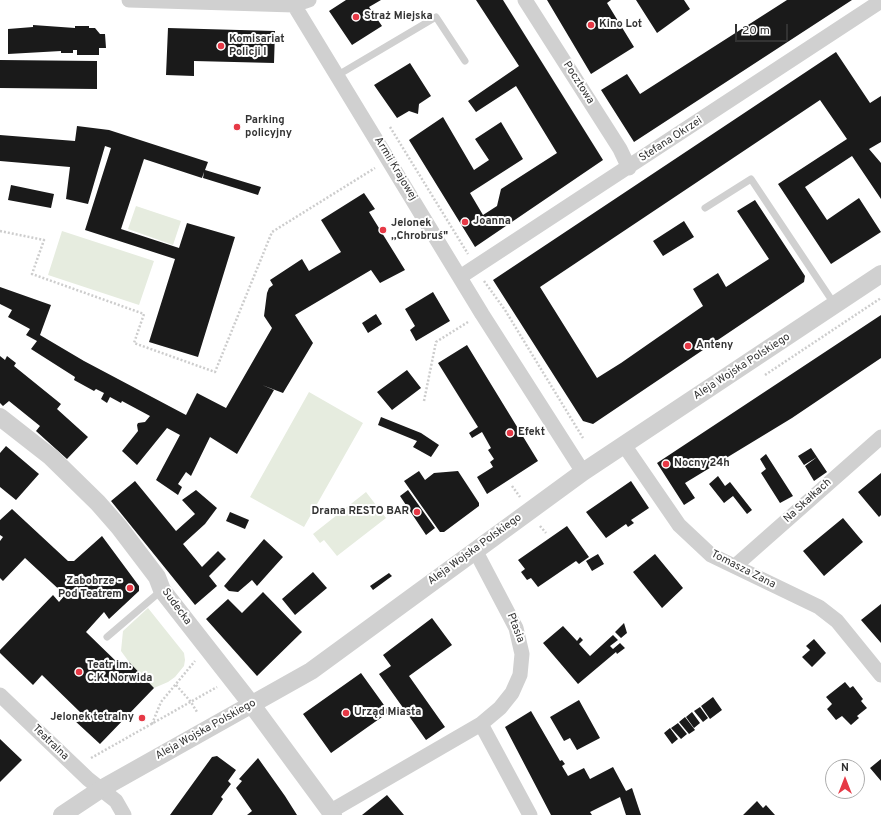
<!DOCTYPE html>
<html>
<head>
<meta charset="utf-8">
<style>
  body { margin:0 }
  #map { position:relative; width:881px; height:815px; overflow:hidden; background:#fff; font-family:Overpass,sans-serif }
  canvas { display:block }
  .north { position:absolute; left:825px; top:759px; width:40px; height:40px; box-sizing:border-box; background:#fff; border:1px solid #adadad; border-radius:50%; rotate:0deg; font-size:11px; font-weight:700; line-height:16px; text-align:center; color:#333 }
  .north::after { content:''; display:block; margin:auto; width:14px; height:18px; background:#e63946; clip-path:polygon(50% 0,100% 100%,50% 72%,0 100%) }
  .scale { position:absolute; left:735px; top:24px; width:53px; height:18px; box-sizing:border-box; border:2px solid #333; border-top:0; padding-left:5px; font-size:12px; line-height:14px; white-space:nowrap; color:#333; -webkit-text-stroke:3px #fff; paint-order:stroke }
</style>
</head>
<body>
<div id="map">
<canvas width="881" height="815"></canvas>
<div class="north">N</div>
<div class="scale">20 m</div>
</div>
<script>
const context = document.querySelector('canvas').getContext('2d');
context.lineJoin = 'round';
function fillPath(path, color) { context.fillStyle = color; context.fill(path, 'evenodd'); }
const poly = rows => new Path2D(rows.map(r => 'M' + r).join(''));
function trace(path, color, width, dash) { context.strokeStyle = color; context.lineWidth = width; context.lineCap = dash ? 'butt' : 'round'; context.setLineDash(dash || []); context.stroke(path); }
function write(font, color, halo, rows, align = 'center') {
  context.font = font + ' Overpass,sans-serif'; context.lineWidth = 4; context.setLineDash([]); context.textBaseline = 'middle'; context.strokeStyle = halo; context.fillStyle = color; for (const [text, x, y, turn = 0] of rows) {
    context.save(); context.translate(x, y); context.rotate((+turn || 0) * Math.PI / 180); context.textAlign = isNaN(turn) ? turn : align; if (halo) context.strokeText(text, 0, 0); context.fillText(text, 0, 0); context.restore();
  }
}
const green = poly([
  [136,206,181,221,173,245,128,229],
  [62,231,154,261,139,305,48,275],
  [309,392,363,423,304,527,250,497],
  [366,492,386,518,337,556,324,540,320,543,313,534],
  [148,608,184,653,185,660,184,666,175,677,168,682,154,688,129,662,121,651,123,631]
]);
const building = poly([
  [346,0,381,0,369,7,382,26,352,45,329,11],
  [476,0,503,0,603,160,475,247,409,140,443,117,474,170,489,160,475,139,501,122,523,159,470,193,483,215,497,206,501,189,557,153,516,86,476,112,468,101,519,66],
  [547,0,611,0,607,3,634,47,591,74],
  [636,0,684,0,690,9,657,33],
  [787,0,852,0,634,142,601,90,627,74,640,94],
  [33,25,75,28,75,26,89,26,89,28,95,28,100,34,105,34,106,48,99,48,99,55,77,55,77,50,73,50,73,53,61,53,61,51,8,54,8,29,33,27],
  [168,28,275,31,274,63,194,61,194,76,166,75],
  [836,52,870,103,881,96,881,142,869,149,881,163,881,199,852,156,805,187,827,220,859,198,881,232,831,264,778,184,847,139,820,100,540,287,597,378,621,363,703,306,693,289,718,273,726,287,769,259,737,211,755,200,805,276,804,282,593,424,583,421,493,280],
  [0,60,97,61,97,89,0,88],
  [410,63,431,96,419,104,418,114,409,111,397,118,374,85],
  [77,126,109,130,208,162,205,170,261,187,258,195,203,178,204,172,202,178,144,159,121,229,179,248,187,223,235,237,198,357,149,342,175,259,85,230,111,148,105,146,88,204,66,199,70,167,0,161,0,135,75,141],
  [11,185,54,194,51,208,8,200],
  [364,193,375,209,369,212,405,270,380,283,371,270,295,315,313,343,283,393,262,385,274,390,237,454,210,437,191,476,186,472,178,484,182,487,178,495,156,480,180,435,167,428,137,465,122,451,138,431,137,425,138,423,145,422,150,416,122,401,121,403,110,397,107,403,101,399,104,393,96,389,94,391,74,380,75,377,31,349,37,341,26,335,30,329,8,317,12,310,0,304,0,287,51,305,40,335,84,361,186,415,197,393,226,408,272,328,264,316,267,293,269,288,273,285,270,280,302,259,309,271,341,252,321,220],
  [684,221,694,237,663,256,653,241],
  [433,292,450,321,416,341,410,330,415,326,405,309],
  [376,314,382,324,368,333,362,323],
  [881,315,881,358,792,418,685,483,695,498,684,505,657,463],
  [467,345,538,461,487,494,477,477,493,467,490,462,494,459,488,450,491,448,482,432,472,438,469,433,478,427,438,363],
  [0,356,5,360,7,356,16,363,14,366,61,404,57,409,88,437,67,459,36,431,40,426,9,401,3,406,0,403],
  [407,370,421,388,392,410,377,392],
  [381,417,421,433,439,445,431,457,413,447,417,441,378,425],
  [6,446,39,474,16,500,0,487,0,453],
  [811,448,817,457,804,465,798,456],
  [766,454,793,496,780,503,761,473,766,469,760,459],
  [817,457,827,472,814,481,805,466],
  [419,471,425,480,434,473,458,471,479,503,479,506,444,532,440,532,404,481],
  [881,473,881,515,879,517,858,492],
  [718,476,725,486,730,482,752,510,747,514,733,496,724,503,709,484],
  [135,481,176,531,195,514,182,500,196,490,217,508,205,524,183,544,202,567,218,551,226,559,209,576,217,586,195,605,111,501],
  [631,481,649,508,631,520,634,523,628,527,626,524,606,538,586,512],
  [408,490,435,528,426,535,400,496],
  [12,509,68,561,74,561,102,536,139,586,139,591,109,619,104,612,86,632,123,668,129,662,154,688,100,744,74,720,81,713,42,675,33,685,0,653,0,650,53,595,59,602,65,595,25,558,3,581,0,578,0,541,3,537,0,535,0,520],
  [230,512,249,520,245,529,226,521],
  [843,518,863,542,824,576,803,551],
  [567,526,589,557,579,564,576,561,538,587,531,578,527,580,521,572,525,569,518,560],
  [264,539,283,557,257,586,252,580,238,592,229,591,224,586],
  [598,554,604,564,592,571,586,561],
  [655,554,683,588,662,608,633,572],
  [313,572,327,588,295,615,282,599],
  [389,573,392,576,373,590,370,586],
  [263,592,302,632,257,676,206,619,228,599,242,613],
  [881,604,881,643,861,620],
  [432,618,452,645,409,676,445,727,426,740,379,674,391,666,383,655],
  [624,623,627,633,621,638,615,632],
  [563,626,577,641,580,637,583,640,579,644,590,656,613,635,618,640,610,646,613,649,620,643,625,648,617,654,616,652,578,684,543,643],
  [814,639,826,653,812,667,802,657,810,650,806,646],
  [361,673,389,712,331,753,303,714],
  [845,682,850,688,853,686,863,699,861,701,867,708,857,716,859,718,851,725,842,716,836,720,827,709,832,704,826,697],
  [713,697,722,710,710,719,701,706],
  [579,700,600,738,577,750,570,738,564,741,550,717],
  [700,707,708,718,703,722,694,711],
  [531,711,560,761,562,760,565,764,562,766,568,776,584,768,590,779,613,767,626,791,632,788,641,815,626,815,620,797,590,812,592,815,551,815,505,727],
  [692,712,700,723,694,728,686,717],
  [685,717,695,730,689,734,679,722],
  [678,723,687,734,681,739,671,728],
  [670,728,678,739,672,744,664,733],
  [0,739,22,760,0,782],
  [217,756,236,770,228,781,231,784,221,797,223,799,212,815,170,815,212,757],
  [258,758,285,796,297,815,247,815,252,811,236,788,242,781,239,779],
  [881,759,881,781,870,768],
  [387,795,404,815,362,815],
  [757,801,763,808,766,805,775,815,743,815]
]);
const path = poly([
  [390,127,468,254],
  [0,231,44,240,32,274,144,314,134,343,215,372,272,232,375,168],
  [484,281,505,310,583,438],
  [765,375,881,298],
  [424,401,436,342,468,322],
  [512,486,520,497],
  [540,526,546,533],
  [176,685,191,702,197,712],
  [152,724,161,702,195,661],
  [91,758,217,687]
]);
const service = poly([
  [338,75,436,17,465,61],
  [705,208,751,179,835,305],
  [107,637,162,590]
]);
const minor = poly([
  [129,0,294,5,309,0],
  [291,0,482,314,583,472],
  [525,0,620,149,629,168],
  [460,277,881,1],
  [624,445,679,525,711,555,819,607,837,621,881,675],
  [475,550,516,628,522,654,520,675,512,693,500,708,481,724,530,815],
  [735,566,881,437],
  [0,695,88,779,116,801,124,815],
  [331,811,481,724]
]);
const tertiary = poly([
  [0,417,51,457,98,503,119,527,157,577,162,590,252,705,333,815],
  [62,815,101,789,311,671,583,472,881,274]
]);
const markers = [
  [356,17,4,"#e63946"],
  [591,25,4,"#e63946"],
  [221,46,4,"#e63946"],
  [237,127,4,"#e63946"],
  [465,222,4,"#e63946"],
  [383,230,4,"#e63946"],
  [688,346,4,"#e63946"],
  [510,433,4,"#e63946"],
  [666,464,4,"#e63946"],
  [417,512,4,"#e63946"],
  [130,588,4,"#e63946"],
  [79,672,4,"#e63946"],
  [346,713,4,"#e63946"],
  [142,718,4,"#e63946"]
];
const poiNames = [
  ["Straż Miejska",364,17],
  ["Kino Lot",599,25],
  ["Komisariat",229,40],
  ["Policji I",229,53],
  ["Parking",245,121],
  ["policyjny",245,134],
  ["Joanna",473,222],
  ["Jelonek",391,224],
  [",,Chrobruś\"",391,237],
  ["Anteny",696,346],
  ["Efekt",518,433],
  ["Nocny 24h",674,464],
  ["Drama RESTO BAR",409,512,"right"],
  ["Zabobrze -",122,582,"right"],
  ["Pod Teatrem",122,595,"right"],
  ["Teatr im.",87,666],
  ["C.K. Norwida",87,679],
  ["Urząd Miasta",354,713],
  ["Jelonek tetralny",134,718,"right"]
];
const streetNames = [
  ["Pocztowa",578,83,57],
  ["Stefana Okrzei",671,140,-33],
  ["Armii Krajowej",395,169,59],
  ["Aleja Wojska Polskiego",742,367,-33],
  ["Na Skałkach",808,501,-42],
  ["Aleja Wojska Polskiego",475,550,-36],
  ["Tomasza Zana",743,570,27],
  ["Sudecka",176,607,54],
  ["Ptasia",515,628,69],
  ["Aleja Wojska Polskiego",206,730,-29],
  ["Teatralna",50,743,44]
];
fillPath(green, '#e6ecdf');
fillPath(building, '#1a1a1a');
trace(path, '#cdcdcd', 2.5, [2, 2]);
trace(service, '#d0d0d0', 7);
trace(minor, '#d0d0d0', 15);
trace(tertiary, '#d0d0d0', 18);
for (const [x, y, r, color] of markers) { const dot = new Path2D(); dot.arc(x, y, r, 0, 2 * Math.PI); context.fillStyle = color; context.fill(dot); trace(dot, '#fff', 1.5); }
write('bold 11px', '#333', '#fff', poiNames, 'left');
write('11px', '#333', '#fff', streetNames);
</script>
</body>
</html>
